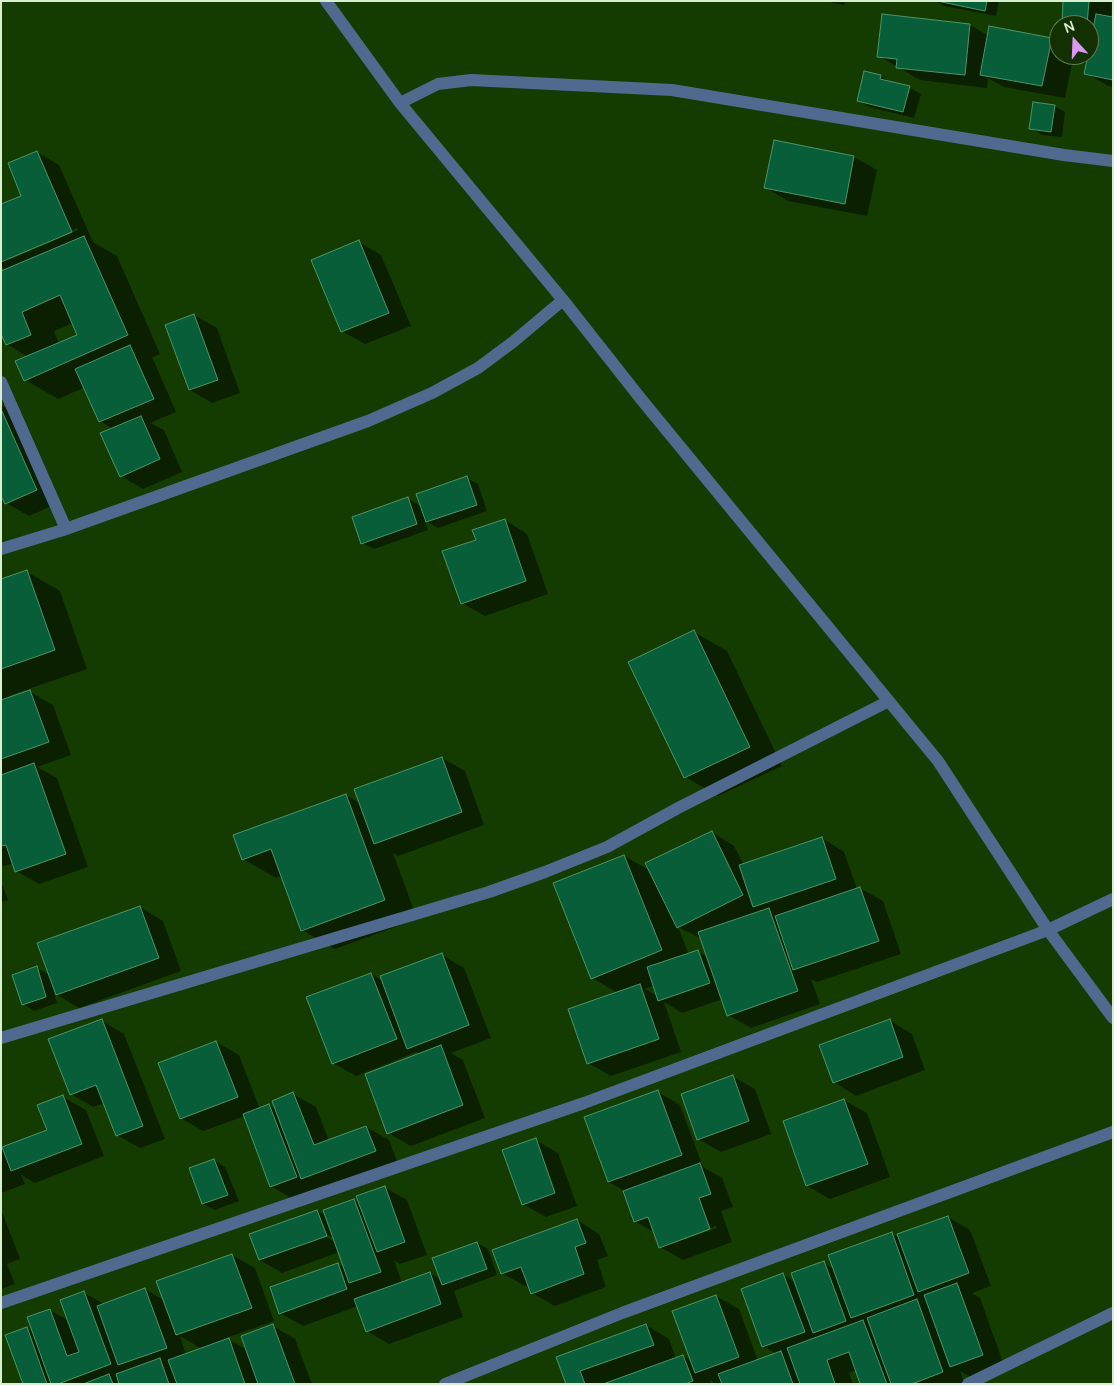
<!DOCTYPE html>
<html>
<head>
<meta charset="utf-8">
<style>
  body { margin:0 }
  #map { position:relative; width:1114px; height:1385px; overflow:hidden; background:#153c00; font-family:Manrope,sans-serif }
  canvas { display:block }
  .frame { position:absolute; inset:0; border:2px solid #d9f0d0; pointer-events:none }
  .north { position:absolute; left:1049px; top:15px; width:50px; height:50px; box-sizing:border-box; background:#133003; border:1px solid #627d55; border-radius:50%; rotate:340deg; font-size:14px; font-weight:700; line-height:20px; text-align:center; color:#d9f0d0 }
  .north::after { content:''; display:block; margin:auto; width:18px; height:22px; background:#dc99f4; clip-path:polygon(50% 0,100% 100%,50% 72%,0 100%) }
</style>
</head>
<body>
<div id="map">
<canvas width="1114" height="1385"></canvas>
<div class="frame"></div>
<div class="north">N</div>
</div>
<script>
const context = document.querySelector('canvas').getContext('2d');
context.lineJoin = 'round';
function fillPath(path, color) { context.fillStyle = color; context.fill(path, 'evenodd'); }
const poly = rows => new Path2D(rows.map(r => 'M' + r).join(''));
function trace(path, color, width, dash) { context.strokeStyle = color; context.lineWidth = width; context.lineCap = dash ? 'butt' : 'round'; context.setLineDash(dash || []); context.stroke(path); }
const shadow = poly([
  [825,1,845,1,844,5],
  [936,1,999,1,996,16,944,6],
  [1065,1,1112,1,1111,18,1113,19,1113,87,1108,86,1086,73,1087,65,1084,64,1073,58,1065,98,1004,87,988,78,987,88,920,80,879,56,883,15,970,25,987,35,1051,39,1059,43,1059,55,1089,55,1089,25,1063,25],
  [881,76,891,83,910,88,921,94,914,118,869,107,858,100],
  [1054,106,1065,112,1062,137,1042,135,1031,128],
  [775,142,854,157,877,170,867,216,788,201,766,188],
  [37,152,59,165,93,242,117,256,160,354,151,358,153,359,176,412,150,423,164,430,182,472,143,489,121,476,113,429,100,421,85,387,58,399,25,380,28,357,7,344,7,270,1,267,1,206,23,196],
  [77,228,78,230,9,260,9,258],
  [73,323,78,335,59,344,54,331],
  [359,242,381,255,411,326,365,344,342,331],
  [194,315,217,328,240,393,212,403,190,390],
  [1,405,21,416,59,503,29,516,6,503,1,493],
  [467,478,478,484,487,511,438,528,424,520,428,530,374,549,362,543,408,499,421,506],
  [505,520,527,534,548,594,485,616,462,603,477,541],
  [27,572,60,591,87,669,8,696,11,698,30,692,53,705,71,755,37,767,57,778,88,867,39,884,16,871,14,863,4,866,1,865,1,581],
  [694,632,727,651,782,766,718,796,685,777],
  [442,758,465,771,484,825,398,856,393,853,417,919,335,949,302,930,282,876,276,878,243,859,346,795,361,804],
  [712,832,734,846,744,865,822,838,844,852,857,889,860,888,883,901,901,954,817,982,811,979,820,1004,751,1028,728,1015,723,999,682,1013,664,1002,681,1052,611,1076,588,1063,618,993,592,978,624,856,651,871],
  [678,927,702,939,708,957,698,952,689,955],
  [655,985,658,996,645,989],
  [1,881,8,900,1,902],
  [140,907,163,921,181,971,79,1008,54,993,57,1003,34,1011,23,1004,37,968,50,975],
  [442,955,464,968,491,1038,451,1053,463,1060,485,1118,411,1146,388,1133,420,1054,416,1052,356,1076,333,1063,371,974,383,981],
  [889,1020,912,1034,925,1070,856,1096,834,1082],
  [102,1021,124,1034,165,1139,140,1148,117,1135,105,1103,93,1107,71,1094],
  [216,1042,239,1055,260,1109,269,1105,277,1110,293,1094,316,1107,329,1141,366,1127,389,1140,398,1164,325,1191,318,1187,319,1190,294,1200,271,1186,245,1116,203,1131,181,1118],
  [732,1076,755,1089,771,1134,721,1152,698,1139],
  [658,1092,680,1105,703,1167,722,1178,733,1207,721,1211,732,1242,683,1260,660,1247,655,1233,635,1221,626,1192,609,1182],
  [716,1226,717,1228,674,1243,674,1241],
  [63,1097,86,1110,104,1156,35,1183,21,1175,25,1184,1,1193,1,1148,48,1131],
  [844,1100,867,1113,890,1177,830,1199,807,1186,784,1122],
  [535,1140,558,1153,577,1206,546,1217,523,1204],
  [214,1160,225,1167,239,1201,215,1210,203,1204,191,1169],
  [384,1187,407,1200,427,1255,400,1264,394,1260,402,1283,430,1273,442,1280,477,1243,488,1249,497,1275,454,1291,463,1317,389,1344,367,1331,358,1306,303,1326,280,1313,338,1264,345,1268,339,1252,282,1273,260,1260,317,1211,326,1216,354,1200,361,1204],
  [322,1232,335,1239,335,1242,321,1234],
  [1,1209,20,1259,7,1264,15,1284,1,1289],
  [948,1217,970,1230,991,1286,972,1293,980,1298,1005,1368,974,1379,960,1371,965,1384,862,1384,856,1370,849,1373,853,1384,716,1384,710,1380,711,1384,567,1384,558,1358,646,1325,669,1339,676,1359,683,1356,692,1361,716,1296,739,1309,758,1361,777,1354,763,1346,783,1275,795,1282,824,1263,834,1269,891,1233,900,1238],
  [577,1220,599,1234,608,1256,597,1260,606,1287,555,1306,532,1293,529,1285,525,1286,502,1273],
  [232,1255,255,1268,274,1321,226,1338,247,1350,273,1326,295,1339,312,1384,24,1384,27,1328,33,1332,50,1310,69,1321,84,1293,104,1304,145,1289,165,1301],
  [180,1336,202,1349,186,1355]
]);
const building = poly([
  [937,1,987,1,985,11,937,1],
  [1063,1,1089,1,1087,25,1062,25,1063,1],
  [882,14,970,24,965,75,896,68,897,59,877,57,882,14],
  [1096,14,1113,17,1113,80,1084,74,1096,14],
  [989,26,1052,38,1042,86,980,75,989,26],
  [864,71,881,75,880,79,910,86,903,112,857,101,864,71],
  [1033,102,1055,105,1051,132,1029,129,1033,102],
  [774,140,854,156,845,204,764,188,774,140],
  [37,151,72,232,1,262,1,204,21,196,8,163,37,151],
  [84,236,128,335,24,381,15,361,77,335,60,295,22,312,31,335,6,345,1,334,1,271,84,236],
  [359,240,389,313,341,332,311,260,359,240],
  [194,314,218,380,189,390,165,325,194,314],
  [130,345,154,399,99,422,75,369,130,345],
  [1,409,37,490,5,504,1,496,1,409],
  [141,416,160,459,120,477,100,433,141,416],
  [467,476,477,505,426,522,416,494,467,476],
  [408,497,417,524,361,544,352,517,408,497],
  [505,519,526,581,461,604,442,551,476,540,472,530,505,519],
  [27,570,55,650,1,669,1,579,27,570],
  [694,630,750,747,684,778,628,662,694,630],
  [30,690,49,742,1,759,1,700,30,690],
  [442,757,462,812,374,844,354,789,442,757],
  [34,763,66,854,15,872,6,845,1,846,1,775,34,763],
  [346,794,385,900,301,931,271,849,242,860,233,835,346,794],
  [712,831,743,895,677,928,645,863,712,831],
  [822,837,836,879,753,907,739,865,822,837],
  [624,855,662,950,591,979,553,883,624,855],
  [860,887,879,941,793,970,775,916,860,887],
  [140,906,159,958,56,995,37,943,140,906],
  [769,908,798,991,727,1016,698,932,769,908],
  [698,950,710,983,658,1001,647,967,698,950],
  [442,953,469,1025,407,1049,380,976,442,953],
  [37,966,46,997,22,1005,12,975,37,966],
  [371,973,397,1039,332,1064,306,997,371,973],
  [640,984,659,1039,587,1064,568,1009,640,984],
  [102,1019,143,1126,116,1136,96,1085,70,1095,48,1039,102,1019],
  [890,1019,903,1057,833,1083,819,1045,890,1019],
  [216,1041,238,1097,180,1119,158,1063,216,1041],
  [441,1045,463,1105,387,1134,365,1074,441,1045],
  [733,1075,749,1121,697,1140,681,1094,733,1075],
  [658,1090,682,1155,608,1182,584,1117,658,1090],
  [293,1092,314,1145,366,1126,376,1151,301,1179,272,1101,293,1092],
  [63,1095,82,1144,11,1171,2,1147,47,1130,37,1105,63,1095],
  [844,1099,868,1164,806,1186,783,1121,844,1099],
  [269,1104,297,1177,270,1187,243,1114,269,1104],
  [536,1138,555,1193,522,1205,502,1150,536,1138],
  [214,1159,228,1195,202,1204,189,1168,214,1159],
  [700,1163,711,1194,699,1198,710,1229,659,1248,648,1217,634,1222,623,1191,700,1163],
  [385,1186,405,1242,377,1252,356,1196,385,1186],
  [354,1199,381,1272,349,1283,323,1210,354,1199],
  [317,1210,327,1236,259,1260,249,1234,317,1210],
  [948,1216,969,1273,918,1292,897,1234,948,1216],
  [577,1219,586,1243,575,1247,584,1274,531,1294,521,1267,501,1274,492,1250,577,1219],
  [892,1232,914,1295,851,1318,828,1255,892,1232],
  [477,1242,487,1269,442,1285,432,1258,477,1242],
  [232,1254,252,1308,176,1335,156,1281,232,1254],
  [824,1261,846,1321,813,1333,791,1273,824,1261],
  [338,1263,347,1289,279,1314,270,1287,338,1263],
  [430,1272,441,1304,366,1332,354,1299,430,1272],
  [783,1273,805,1332,762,1347,741,1289,783,1273],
  [957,1283,983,1355,950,1367,924,1295,957,1283],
  [145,1288,167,1348,118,1365,97,1306,145,1288],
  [84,1291,111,1364,58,1384,51,1384,27,1317,50,1309,67,1356,79,1352,60,1300,84,1291],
  [716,1295,739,1357,695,1373,672,1311,716,1295],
  [917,1299,943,1372,912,1384,891,1384,867,1318,917,1299],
  [863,1320,887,1384,860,1384,849,1352,827,1360,835,1384,800,1384,787,1348,863,1320],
  [273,1324,295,1384,258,1384,241,1336,273,1324],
  [646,1324,654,1345,580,1371,585,1384,566,1384,556,1357,646,1324],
  [27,1327,47,1384,23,1384,5,1335,27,1327],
  [229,1338,245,1384,177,1384,168,1360,229,1338],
  [781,1351,793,1384,722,1384,718,1374,781,1351],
  [683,1355,693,1381,685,1384,603,1384,683,1355],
  [160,1358,169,1384,119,1384,116,1374,160,1358],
  [109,1374,113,1384,83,1384,109,1374]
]);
const minor = poly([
  [326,1,400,103,563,300,641,399,938,761,1048,930,1113,1018],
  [400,103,438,84,471,80,672,90,1064,155,1113,161],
  [1,382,66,529],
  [1,549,63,530,368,421,432,393,478,368,513,342,563,300],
  [1,1038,489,892,545,872,607,847,678,808,887,702],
  [1,1303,584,1103,1048,930,1113,899],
  [445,1384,622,1313,1113,1132],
  [968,1384,1113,1313]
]);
fillPath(shadow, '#0007');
fillPath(building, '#085e38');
trace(building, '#4b956b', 1);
trace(minor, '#506a8f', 12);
</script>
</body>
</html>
